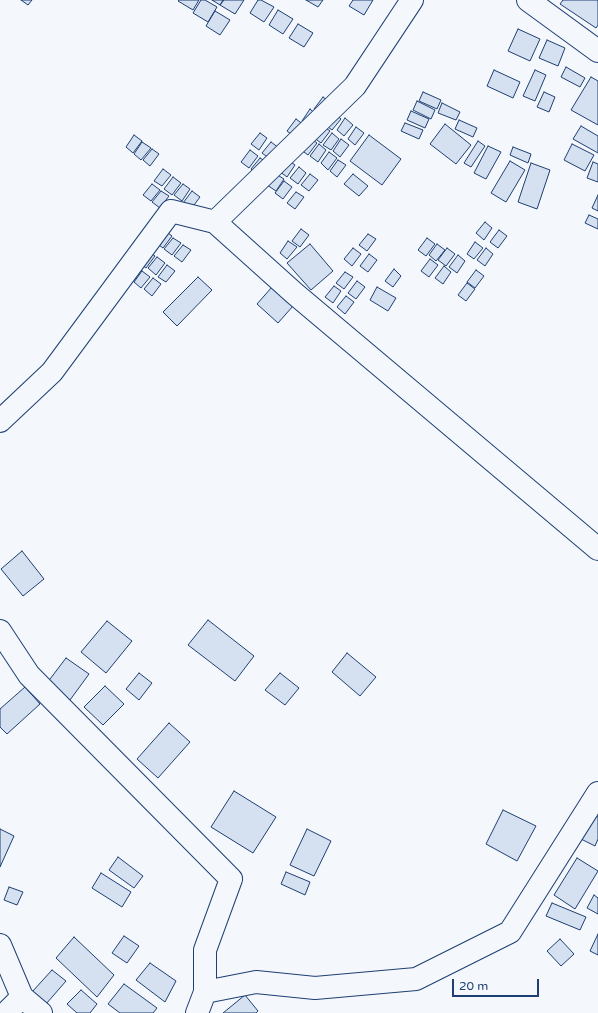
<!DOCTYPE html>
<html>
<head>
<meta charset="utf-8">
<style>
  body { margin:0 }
  #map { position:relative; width:598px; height:1013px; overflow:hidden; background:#f4f7fb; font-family:"Varela Round",sans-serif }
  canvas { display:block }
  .scale { position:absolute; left:452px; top:979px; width:87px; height:18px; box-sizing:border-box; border:2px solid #1d3f73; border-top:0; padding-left:5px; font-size:12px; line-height:14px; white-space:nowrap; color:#1d3f73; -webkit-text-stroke:3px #f4f7fb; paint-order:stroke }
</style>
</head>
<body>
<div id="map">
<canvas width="598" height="1013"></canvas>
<div class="scale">20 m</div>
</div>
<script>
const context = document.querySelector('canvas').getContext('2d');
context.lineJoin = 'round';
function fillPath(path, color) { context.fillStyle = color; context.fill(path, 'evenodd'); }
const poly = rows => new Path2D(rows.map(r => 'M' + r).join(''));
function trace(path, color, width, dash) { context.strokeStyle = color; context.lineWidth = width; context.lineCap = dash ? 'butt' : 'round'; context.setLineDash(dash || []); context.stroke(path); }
const building = poly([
  [21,0,32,0,28,5,21,0],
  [179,0,199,0,193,10,178,1,179,0],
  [201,0,205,0,217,7,208,22,193,13,201,0],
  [212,0,223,0,220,5,212,0],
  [224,0,244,0,235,14,220,5,224,0],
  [258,0,261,0,274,7,264,22,250,13,258,0],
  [306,0,323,0,318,7,306,0],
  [353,0,373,0,364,15,349,6,353,0],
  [563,0,598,0,598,25,596,28,560,4,563,0],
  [278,10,293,19,283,34,269,25,278,10],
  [215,11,230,20,220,35,206,26,215,11],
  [298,24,313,33,304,47,289,38,298,24],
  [518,29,540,39,530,61,508,51,518,29],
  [547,40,565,48,558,66,539,58,547,40],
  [566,67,585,78,580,87,561,77,566,67],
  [494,70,520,82,513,98,487,86,494,70],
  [535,70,546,75,535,101,523,96,535,70],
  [591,77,598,81,598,125,571,110,591,77],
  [423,92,441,100,437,109,419,101,423,92],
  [544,92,555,97,549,112,537,107,544,92],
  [323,97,331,103,322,115,314,109,323,97],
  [417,101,435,110,431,119,413,110,417,101],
  [442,103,460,112,456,120,438,113,442,103],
  [310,109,318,116,309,127,302,121,310,109],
  [411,111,429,119,425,128,407,120,411,111],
  [333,112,341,119,332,130,324,124,333,112],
  [345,118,353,125,344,136,337,130,345,118],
  [296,119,304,125,295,137,287,131,296,119],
  [459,120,477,128,473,137,455,129,459,120],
  [405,123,423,130,419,139,401,131,405,123],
  [445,124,471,145,456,164,430,144,445,124],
  [322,125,330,131,321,143,313,137,322,125],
  [581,126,598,136,598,153,573,139,581,126],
  [356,127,364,133,355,145,348,139,356,127],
  [260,133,267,138,259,150,251,144,260,133],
  [332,133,339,139,331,150,323,145,332,133],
  [134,135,142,141,133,153,126,147,134,135],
  [369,135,401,159,382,185,350,161,369,135],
  [309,137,317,143,308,155,300,149,309,137],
  [341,139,349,145,340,157,333,151,341,139],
  [478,141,485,146,471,167,464,163,478,141],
  [142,142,151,148,141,160,134,154,142,142],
  [271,142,279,148,270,159,262,153,271,142],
  [319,144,326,150,318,162,310,156,319,144],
  [572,144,594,155,585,171,564,160,572,144],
  [488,146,501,152,486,179,474,173,488,146],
  [513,147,531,154,528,163,510,155,513,147],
  [152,149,159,154,150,166,143,160,152,149],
  [250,150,258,156,249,168,241,162,250,150],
  [329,152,337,158,328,170,321,163,329,152],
  [260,158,268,163,259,175,251,169,260,158],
  [288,160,295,165,287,177,279,171,288,160],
  [338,160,346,165,337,177,330,171,338,160],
  [510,161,525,170,506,202,491,193,510,161],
  [593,162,598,164,598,182,587,178,593,162],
  [531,163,550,170,537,209,518,202,531,163],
  [299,167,306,173,298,184,290,178,299,167],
  [163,169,171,175,162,186,154,181,163,169],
  [276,174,284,179,276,191,267,185,276,174],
  [310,174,318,180,309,191,301,185,310,174],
  [353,174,368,186,359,196,344,184,353,174],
  [173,177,181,183,172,195,164,189,173,177],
  [284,181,292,187,283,199,275,193,284,181],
  [152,184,160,190,151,201,143,195,152,184],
  [183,184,190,189,182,201,174,195,183,184],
  [161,191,169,196,160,208,152,202,161,191],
  [192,191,200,197,191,209,183,203,192,191],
  [296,192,304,197,295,209,287,203,296,192],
  [598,195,598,211,592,208,598,195],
  [589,215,598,219,598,229,585,223,589,215],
  [485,222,492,228,484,240,476,233,485,222],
  [301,229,309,235,300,247,292,241,301,229],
  [164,230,172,236,163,248,155,242,164,230],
  [499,230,507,236,498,248,490,242,499,230],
  [368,234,376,239,367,251,359,245,368,234],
  [173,238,181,243,172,255,164,249,173,238],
  [427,238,435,244,426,256,418,250,427,238],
  [288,241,297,247,287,259,280,253,288,241],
  [475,242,483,248,474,259,467,254,475,242],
  [310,244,333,271,311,290,287,263,310,244],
  [437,244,445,250,436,261,429,255,437,244],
  [183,245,191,250,182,262,174,256,183,245],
  [353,248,361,254,352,266,344,259,353,248],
  [447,248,455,254,446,266,438,260,447,248],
  [486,248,493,254,485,266,477,260,486,248],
  [147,250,155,256,146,268,138,262,147,250],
  [369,254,377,260,368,272,360,266,369,254],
  [458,255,465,261,457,273,449,267,458,255],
  [157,257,165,263,156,275,148,268,157,257],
  [430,259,438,265,429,277,421,271,430,259],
  [167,265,175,271,166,282,158,277,167,265],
  [444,266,451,272,443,284,435,278,444,266],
  [394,269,401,276,393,287,385,281,394,269],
  [476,270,484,276,475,288,467,282,476,270],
  [142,271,150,277,141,288,134,282,142,271],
  [345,272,353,277,344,289,336,283,345,272],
  [198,277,212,290,177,326,163,312,198,277],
  [153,278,161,284,152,296,144,289,153,278],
  [357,281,365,287,356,299,348,293,357,281],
  [467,283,475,289,466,301,458,295,467,283],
  [334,286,341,291,333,303,325,297,334,286],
  [272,287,293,306,278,323,257,304,272,287],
  [377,287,396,298,388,311,370,300,377,287],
  [346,296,354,302,345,314,337,307,346,296],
  [22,551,44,579,23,596,1,569,22,551],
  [208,620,254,656,235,681,188,645,208,620],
  [107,621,132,641,106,673,81,652,107,621],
  [347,653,376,677,360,696,332,672,347,653],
  [66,658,89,674,70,700,47,683,66,658],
  [139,673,152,683,139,700,126,689,139,673],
  [280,673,299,688,285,705,265,690,280,673],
  [105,686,124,704,103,725,84,707,105,686],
  [25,687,40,704,7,734,0,727,0,709,25,687],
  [169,723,190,742,158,778,137,759,169,723],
  [234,791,276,817,253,853,211,827,234,791],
  [503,810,536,826,517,861,486,844,503,810],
  [593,815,598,817,598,839,595,846,581,839,593,815],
  [0,829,14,836,0,867,0,829],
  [307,829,331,841,314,876,290,865,307,829],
  [118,857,143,876,134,888,109,870,118,857],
  [577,858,598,871,575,909,554,895,577,858],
  [286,872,310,882,305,895,281,884,286,872],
  [101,873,131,892,122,907,92,888,101,873],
  [9,887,23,892,17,905,4,900,9,887],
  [594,895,598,898,598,914,587,908,594,895],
  [552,903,586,917,580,930,546,916,552,903],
  [598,934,598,955,590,951,598,934],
  [124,936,139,946,127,963,112,953,124,936],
  [74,937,114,975,97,997,56,958,74,937],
  [560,939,574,954,561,966,547,951,560,939],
  [150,963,176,981,165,1002,136,980,150,963],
  [52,970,66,981,46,1004,32,992,52,970],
  [124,984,157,1008,153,1013,120,1013,108,1004,124,984],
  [81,990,97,1004,90,1013,77,1013,67,1004,81,990],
  [245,995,258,1011,256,1013,223,1013,245,995]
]);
const minor = poly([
  [528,0,598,51],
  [215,222,294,293,598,549],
  [0,421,52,372,171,211,215,222,355,86,412,0],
  [0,631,29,675,231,879,205,950,205,992],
  [0,945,22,997,41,1013],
  [6,1013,22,997],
  [197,1013,205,992,256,982,315,988,416,979,510,932,598,793]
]);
fillPath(building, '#d5e0f0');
trace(building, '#1d3f73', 1);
trace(minor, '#1d3f73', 24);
trace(minor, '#f4f7fb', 22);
</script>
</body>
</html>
